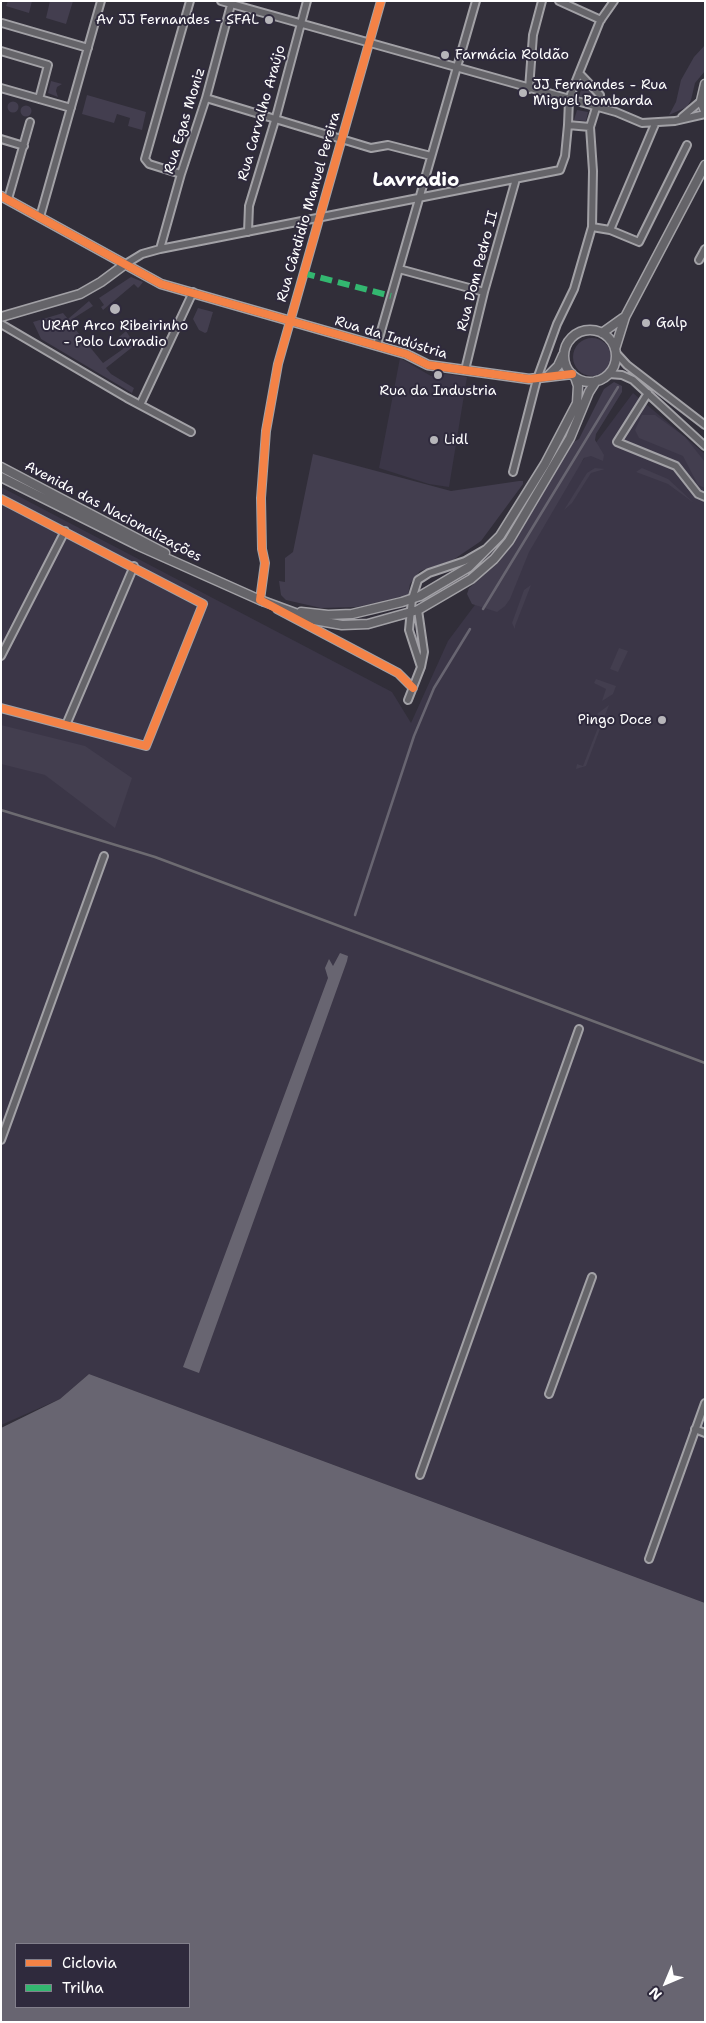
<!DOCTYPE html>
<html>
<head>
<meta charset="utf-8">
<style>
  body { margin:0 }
  #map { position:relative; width:706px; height:2023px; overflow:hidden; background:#312e39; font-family:"Shantell Sans",sans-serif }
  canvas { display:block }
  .frame { position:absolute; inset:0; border:2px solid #fff; pointer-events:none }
  .legend { position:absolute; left:15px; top:1943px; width:175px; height:65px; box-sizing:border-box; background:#2f2a3d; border:1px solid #827f8b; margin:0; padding:6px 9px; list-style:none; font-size:15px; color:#fff }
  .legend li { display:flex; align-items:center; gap:10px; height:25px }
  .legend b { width:25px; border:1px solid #827f8b }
  .north { position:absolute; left:641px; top:1958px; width:50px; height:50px; -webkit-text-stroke:4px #2f2a3d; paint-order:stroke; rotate:225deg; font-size:14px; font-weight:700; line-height:20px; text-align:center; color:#fff }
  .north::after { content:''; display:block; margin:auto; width:18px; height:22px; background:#fff; clip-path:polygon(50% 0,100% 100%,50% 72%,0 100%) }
</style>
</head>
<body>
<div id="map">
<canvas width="706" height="2023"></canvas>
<div class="frame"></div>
<ul class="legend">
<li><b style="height:6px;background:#f48246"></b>Ciclovia</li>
<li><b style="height:6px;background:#33b770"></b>Trilha</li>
</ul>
<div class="north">N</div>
</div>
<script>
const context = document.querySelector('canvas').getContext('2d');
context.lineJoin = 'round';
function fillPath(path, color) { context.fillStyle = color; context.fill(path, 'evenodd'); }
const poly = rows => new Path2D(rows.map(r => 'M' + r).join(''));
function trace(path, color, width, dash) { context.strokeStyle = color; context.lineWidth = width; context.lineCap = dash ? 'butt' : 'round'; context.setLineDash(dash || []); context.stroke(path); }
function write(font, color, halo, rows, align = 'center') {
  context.font = font + ' "Shantell Sans",sans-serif'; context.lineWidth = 4; context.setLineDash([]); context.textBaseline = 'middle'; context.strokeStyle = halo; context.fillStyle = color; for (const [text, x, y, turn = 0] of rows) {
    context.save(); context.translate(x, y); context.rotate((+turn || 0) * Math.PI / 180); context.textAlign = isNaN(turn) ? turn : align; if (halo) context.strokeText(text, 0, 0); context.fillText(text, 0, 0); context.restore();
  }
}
const built = poly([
  [400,358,431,376,446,374,467,377,449,487,429,484,379,468],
  [633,393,705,454,705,1603,89,1374,60,1399,1,1425,1,487,392,692,411,723,448,641]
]);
const green = poly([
  [8,1,32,1,29,13,6,6],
  [50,1,73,1,66,24,46,18],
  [705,45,705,71,695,83,691,100,687,107,669,115,676,102,681,80,694,57],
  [51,81,62,84,57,87,56,91,58,97,48,93],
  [583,84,593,95,592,100,579,96],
  [87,95,146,112,142,130,128,126,130,118,117,114,114,123,82,114],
  '7.5 107a5.5 5.5 0 1 1 11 0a5.5 5.5 0 1 1-11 0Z',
  '20.5 111a5.5 5.5 0 1 1 11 0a5.5 5.5 0 1 1-11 0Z',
  [577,110,588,112,586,121,574,120],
  [131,277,143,282,140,286,138,288,134,284,103,310,101,307,104,305,99,298],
  [89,301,93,306,74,318,71,324,103,363,123,349,125,344,119,337,126,331,135,345,106,368,111,374,134,388,132,393,41,339,33,322,63,313,68,319],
  [198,308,213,312,207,332,205,333,199,330,193,319],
  '573 357a19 19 0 1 1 38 0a19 19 0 1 1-38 0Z',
  [614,382,622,386,622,392,596,434,595,440,604,455,603,461,591,456,584,458,529,552,510,599,505,606,497,612,472,604,467,594,469,588,499,562,570,444,579,439,604,389],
  [642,415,655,415,685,437,705,462,705,488,698,485,683,456,639,438,635,430],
  [313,454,451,491,519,481,523,481,523,484,481,541,453,560,420,571,410,584,408,595,357,607,321,608,286,600,281,595,279,581,285,582,285,558,293,552],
  [595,468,605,469,591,473,572,503,564,510,587,473],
  [642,468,668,479,694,503,668,484,636,472],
  [531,585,515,626,515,629,512,623,524,590],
  [619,648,628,651,618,672,610,669],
  [596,679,616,686,613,694,602,701,606,689,594,683],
  [609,705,586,766,576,769,577,764,583,766,602,717,597,714],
  [1,725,85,746,132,778,115,828,45,775,1,764]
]);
const water = poly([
  [340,953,348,956,347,961,199,1373,183,1367,328,978,325,968,329,959,333,966],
  [89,1374,705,1603,705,2022,1,2022,1,1428,60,1399],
  [16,1944,189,1944,189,2007,16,2007]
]);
const stream = poly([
  [483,609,618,387],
  [355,915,414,736,434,688,470,629]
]);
const minor = poly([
  [221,1,616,112,642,123,675,121,705,114],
  [559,1,601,20],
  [2,23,88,48],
  [1,51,48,65,39,99],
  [579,73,600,95,590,127,568,125,569,100,575,83,600,21,614,1],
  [1,88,71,108],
  [529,89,533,35,542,1],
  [206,98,371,148,388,145,431,156],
  [682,117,701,101],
  [1,139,24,146],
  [181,174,149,164,145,159,190,1],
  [8,199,30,122],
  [40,217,101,1],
  [592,227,610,230,639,242,687,145],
  [610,230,655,124],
  [248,232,249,206,276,117,307,1],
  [160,249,181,174,206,98,232,1],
  [699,260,705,249],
  [124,265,142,254,160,249,560,170,565,156,568,125],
  [399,269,484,292],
  [1,324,127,398,191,432],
  [377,345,476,1],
  [616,353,627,365,705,425],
  [465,370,484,292,516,179],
  [609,374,622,375,633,380,705,446],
  [648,393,617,442,676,466,698,494,705,497],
  [140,405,193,292],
  [513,472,537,379,557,324,574,289,592,227,593,171,590,127],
  [1,499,203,604,146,746,1,708],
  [264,602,260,600,265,563,262,549,261,498,266,431,278,364,381,1],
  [277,609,398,673,413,688],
  [1,656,65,531],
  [421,667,409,630,412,599,418,580,429,573,465,561,484,550],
  [408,700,421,667,424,652,418,610],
  [66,725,134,566],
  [1,1140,104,856],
  [549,1394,592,1277],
  [695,1429,705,1433],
  [420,1475,579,1029],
  [649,1559,705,1403]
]);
const tertiary = poly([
  [705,84,701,101,705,111],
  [1,196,161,284,406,354,428,365,529,379,572,374],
  [1,317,80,294,101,282,124,265],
  '564 356a26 26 0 1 1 52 0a26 26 0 1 1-52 0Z',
  [602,333,623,318],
  [615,349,625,317,705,165],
  [548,376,558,366,563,355],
  [1,467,165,553],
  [1,477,139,546,260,600,314,620,342,625,368,624,418,610,471,579,494,559,509,541,570,438,589,392,596,381],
  [301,612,328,615,352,614,402,602,420,596,469,567,500,536,545,464,577,403,578,386,575,377]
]);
const rail = poly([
  [1,810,155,857,705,1063]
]);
const quiet = poly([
  [303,273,391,296]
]);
const cycleway = poly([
  [381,1,278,364,266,431,261,498,262,549,265,563,260,600,398,673,413,688],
  [1,196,161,284,406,354,428,365,529,379,572,374],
  [1,499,203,604,146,746,1,708]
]);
const markers = [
  [269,20,5,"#b7b6ba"],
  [445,55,5,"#b7b6ba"],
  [523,93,5,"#b7b6ba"],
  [115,309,6,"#b7b6ba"],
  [646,323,5,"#b7b6ba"],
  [438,375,5,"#b7b6ba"],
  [434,440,5,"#b7b6ba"],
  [662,720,5,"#b7b6ba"]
];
const poiNames = [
  ["Av JJ Fernandes - SFAL",259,20,"right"],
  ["Farmácia Roldão",455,55],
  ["JJ Fernandes - Rua",533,85],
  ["Miguel Bombarda",533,101],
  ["Galp",656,323],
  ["URAP Arco Ribeirinho",115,326,"center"],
  ["- Polo Lavradio",115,342,"center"],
  ["Rua da Industria",438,391,"center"],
  ["Lidl",444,440],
  ["Pingo Doce",652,720,"right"]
];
const streetNames = [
  ["Rua Carvalho Araújo",262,113,-74],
  ["Rua Egas Moniz",185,121,-73],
  ["Rua Cândidio Manuel Pereira",309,207,-74],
  ["Rua Dom Pedro II",478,271,-75],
  ["Rua da Indústria",391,338,17],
  ["Avenida das Nacionalizações",113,512,28]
];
const districtNames = [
  ["Lavradio",416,181]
];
fillPath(built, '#3b3647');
fillPath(green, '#433e4f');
fillPath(water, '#686571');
trace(stream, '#686571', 2.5);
trace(minor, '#a2a1a6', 10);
trace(tertiary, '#a2a1a6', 11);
trace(minor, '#656469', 6);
trace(tertiary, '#656469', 8);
trace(rail, '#6d6b71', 2.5);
trace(quiet, '#33b770', 6, [12, 6]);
trace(cycleway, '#f48246', 8);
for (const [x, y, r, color] of markers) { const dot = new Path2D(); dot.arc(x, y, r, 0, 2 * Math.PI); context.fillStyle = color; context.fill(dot); trace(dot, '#2f2a3d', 2); }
write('14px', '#fff', '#2f2a3d', poiNames, 'left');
write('14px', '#fff', '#2f2a3d', streetNames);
write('bold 19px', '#fff', '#2f2a3d', districtNames);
</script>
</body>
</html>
